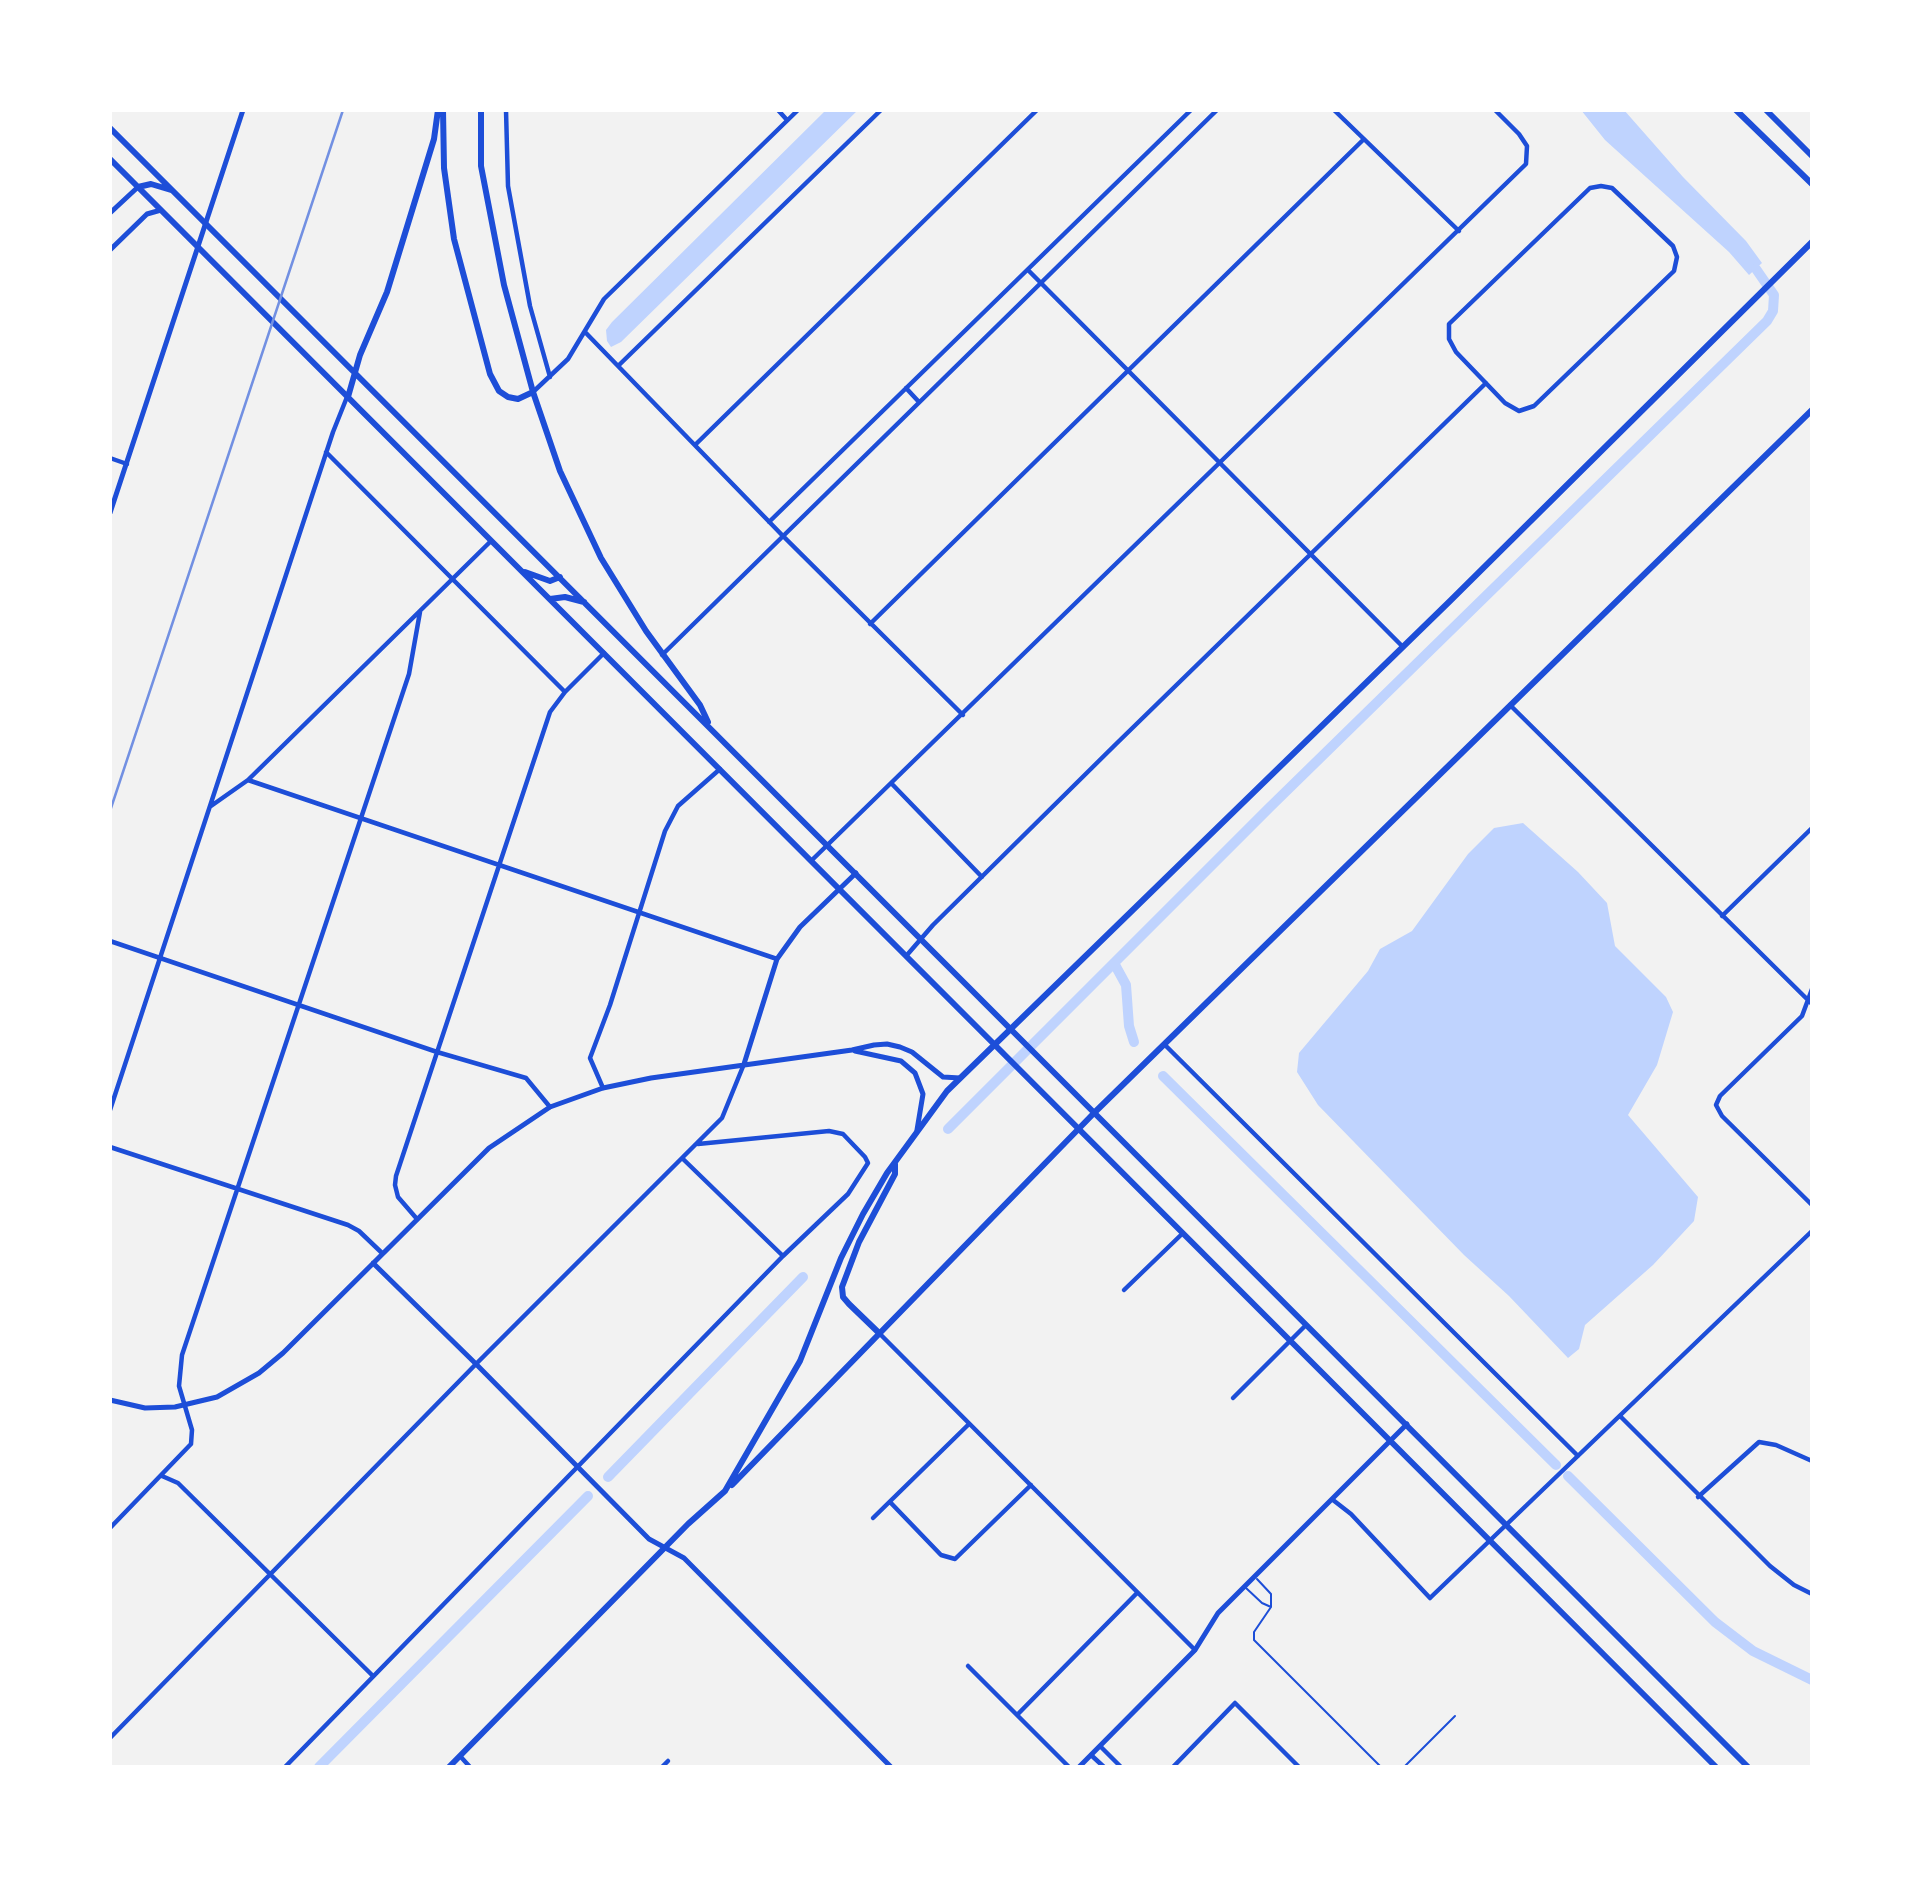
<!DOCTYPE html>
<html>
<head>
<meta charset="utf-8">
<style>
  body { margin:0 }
  #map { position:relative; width:1922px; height:1877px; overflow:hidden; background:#f2f2f2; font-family:Karla,sans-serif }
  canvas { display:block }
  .frame { position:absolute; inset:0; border:112px solid #fff; pointer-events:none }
</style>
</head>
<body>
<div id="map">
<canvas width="1922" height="1877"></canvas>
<div class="frame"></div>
</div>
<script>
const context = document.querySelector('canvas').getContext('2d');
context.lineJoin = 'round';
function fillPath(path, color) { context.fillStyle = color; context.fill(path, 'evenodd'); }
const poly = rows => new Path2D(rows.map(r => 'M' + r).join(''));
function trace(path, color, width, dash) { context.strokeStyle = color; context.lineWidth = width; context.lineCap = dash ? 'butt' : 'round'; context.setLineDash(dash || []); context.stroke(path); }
const water = poly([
  [826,110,858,110,621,342,611,347,607,341,606,330,612,322],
  [1581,110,1624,110,1683,177,1746,241,1762,263,1749,275,1729,252,1605,140],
  [1523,823,1578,872,1607,903,1615,946,1666,997,1673,1012,1657,1065,1628,1115,1698,1197,1694,1221,1653,1265,1585,1325,1579,1349,1568,1358,1509,1296,1464,1255,1318,1105,1297,1072,1299,1053,1368,971,1380,949,1412,931,1468,854,1494,828]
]);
const canal = poly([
  [1114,963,1126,985,1129,1026,1134,1042],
  [1163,1076,1556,1465],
  [948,1129,1269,808,1767,321,1773,311,1774,295,1756,269],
  [1568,1476,1715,1622,1753,1651,1812,1680],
  [608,1477,803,1277],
  [319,1767,588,1496]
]);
const service = poly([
  [1257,1579,1271,1594,1271,1607,1254,1632,1254,1640,1381,1767],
  [1246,1588,1262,1603,1271,1607],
  [1404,1767,1455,1716]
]);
const minor = poly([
  [506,110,508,186,530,306,550,377],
  [778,110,787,120],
  [1334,110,1459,231],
  [1601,186,1612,188,1673,246,1677,257,1674,271,1534,406,1519,411,1505,403,1456,352,1449,339,1449,324,1590,188,1601,186],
  [1028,270,1403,647],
  [585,332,782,535,963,715],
  [618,366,881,110],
  [906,388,919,402],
  [533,392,568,359,604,299,798,110],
  [695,445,1037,110],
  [326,452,565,692],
  [110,458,127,464],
  [769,522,1191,110],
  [870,624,1364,139],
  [662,655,1217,110],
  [1510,705,1812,1004],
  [248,780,777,959],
  [892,784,982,877],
  [211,806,248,780,491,541],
  [812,860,1526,164,1527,146,1519,134,1495,110],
  [1722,916,1812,828],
  [110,941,437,1052,526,1078,550,1107],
  [907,955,933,925,1116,744,1486,383],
  [1812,989,1802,1016,1720,1096,1716,1105,1722,1116,1812,1205],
  [1164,1044,1578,1456],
  [603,1088,590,1058,610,1005,665,831,678,806,720,769],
  [110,1110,333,432,347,397],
  [110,1147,348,1225,359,1231,382,1253],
  [682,1158,783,1256],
  [417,1219,398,1197,395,1185,396,1176,550,712,565,692,604,653],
  [1124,1290,1183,1233],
  [879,1333,1195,1650],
  [1233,1398,1306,1325],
  [1620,1416,1770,1566,1794,1585,1812,1594],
  [162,1476,178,1483,373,1676],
  [1698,1497,1759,1442,1776,1445,1812,1461],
  [1333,1500,1351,1514,1430,1598,1812,1231],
  [890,1502,941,1555,955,1559,1031,1485],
  [873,1518,969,1424],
  [110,1528,191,1444,192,1430,179,1386,182,1355,409,674,420,612],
  [968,1666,1069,1767],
  [1017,1715,1137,1593],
  [110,1738,476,1364,722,1118,744,1064],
  [1100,1746,1121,1767],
  [1091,1755,1104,1767],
  [460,1756,470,1767],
  [285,1767,783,1256,848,1194,868,1163,865,1157,843,1134,829,1131,698,1144],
  [662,1767,668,1761],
  [1173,1767,1235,1703,1299,1767]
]);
const tertiary = poly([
  [110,213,138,187],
  [110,250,147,214,161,210],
  [110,513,243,110],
  [855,1051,901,1061,915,1073,923,1094,917,1130],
  [744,1064,777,959,800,927,856,873],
  [373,1263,476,1364,649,1539,684,1558,891,1767],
  [110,1400,145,1408,175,1407,217,1397,259,1373,283,1353,489,1148,550,1107,603,1088,651,1078,852,1050,874,1045,887,1044,900,1047,912,1052,943,1077,960,1078],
  [1079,1767,1195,1650,1218,1613,1407,1424]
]);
const secondary = poly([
  [1736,110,1812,184],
  [1766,110,1812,156],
  [878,1332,849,1304,843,1297,842,1287,859,1242,895,1174,895,1164],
  [732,1485,1095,1112,1812,410],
  [449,1767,688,1524,725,1491,800,1361,841,1258,863,1214,887,1173,947,1091,1450,601,1812,242]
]);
const primary = poly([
  [443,110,444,168,454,239,490,374,499,391,508,397,518,399,533,392],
  [481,110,481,166,504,285,533,392,560,471,601,558,646,631,700,705,708,722],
  [110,128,1748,1767],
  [110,159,1716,1767],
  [138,187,151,184,171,190],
  [348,397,360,355,387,292,434,139,438,110],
  [525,572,550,581,560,577],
  [550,599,565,597,584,602]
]);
const rail = poly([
  [110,811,343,110]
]);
fillPath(water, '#bfd3fe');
trace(canal, '#bfd3fe', 10);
trace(service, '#1d4ed8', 2);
trace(minor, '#1d4ed8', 4.5);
trace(tertiary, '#1d4ed8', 5);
trace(secondary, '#1d4ed8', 6);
trace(primary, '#1d4ed8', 6);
trace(rail, '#7290e2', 2.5);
</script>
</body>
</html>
